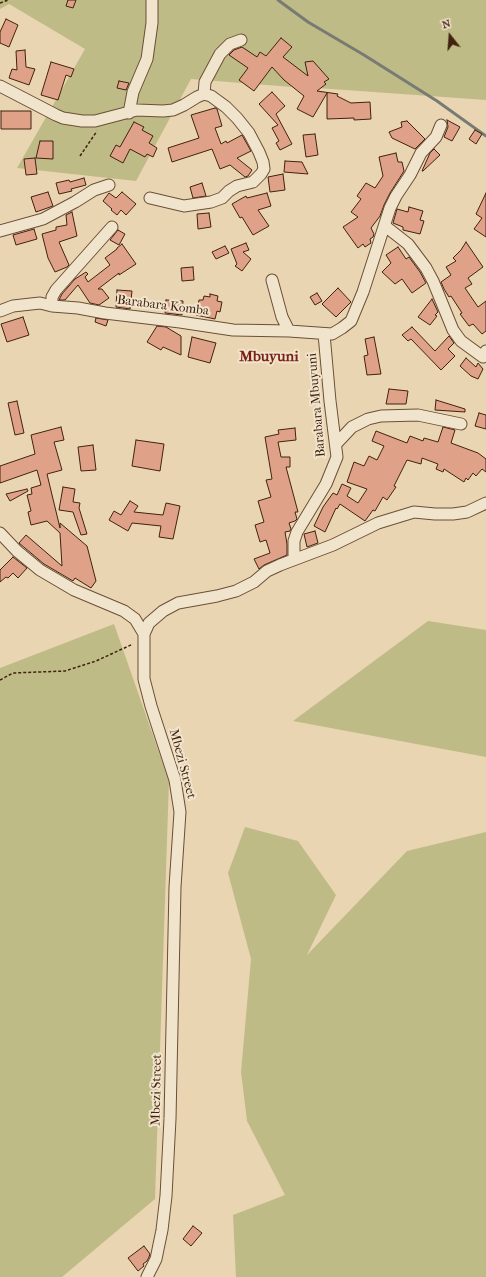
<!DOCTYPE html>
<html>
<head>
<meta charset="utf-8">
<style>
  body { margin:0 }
  #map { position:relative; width:486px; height:1277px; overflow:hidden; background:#ead5b2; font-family:"IM FELL French Canon",serif }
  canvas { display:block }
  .north { position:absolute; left:430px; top:16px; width:40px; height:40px; -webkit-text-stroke:3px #f1e4cd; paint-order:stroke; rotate:343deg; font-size:11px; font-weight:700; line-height:16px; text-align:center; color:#41220e }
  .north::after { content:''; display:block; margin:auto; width:14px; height:18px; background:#41220e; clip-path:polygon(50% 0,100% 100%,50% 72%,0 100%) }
</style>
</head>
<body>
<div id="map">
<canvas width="486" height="1277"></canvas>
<div class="north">N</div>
</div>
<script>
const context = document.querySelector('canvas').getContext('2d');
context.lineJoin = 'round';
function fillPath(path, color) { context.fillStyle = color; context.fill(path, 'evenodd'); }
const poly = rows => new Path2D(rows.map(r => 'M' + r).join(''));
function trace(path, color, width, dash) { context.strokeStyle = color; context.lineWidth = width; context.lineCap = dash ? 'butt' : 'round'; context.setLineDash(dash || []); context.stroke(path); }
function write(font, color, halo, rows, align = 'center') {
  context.font = font + ' "IM FELL French Canon",serif'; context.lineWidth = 4; context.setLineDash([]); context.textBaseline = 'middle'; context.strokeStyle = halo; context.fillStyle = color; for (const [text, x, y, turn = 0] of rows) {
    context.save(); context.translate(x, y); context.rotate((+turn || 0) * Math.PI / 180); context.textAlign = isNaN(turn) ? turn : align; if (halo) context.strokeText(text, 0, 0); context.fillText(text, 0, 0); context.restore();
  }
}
const green = poly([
  [0,0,486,0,486,100,303,87,299,89,292,87,191,79,136,181,17,168,85,49,9,4,0,9],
  [428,621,486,630,486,757,293,721],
  [114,624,169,781,155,1199,62,1277,0,1277,0,668],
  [245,827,298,841,336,895,307,955,407,851,486,832,486,1277,236,1277,233,1215,285,1195,247,1121,241,1072,251,959,228,873]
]);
const stream = poly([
  [278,0,308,22,364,55,437,101,486,136]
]);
const building = poly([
  [68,0,76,0,73,8,66,6,68,0],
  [6,19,18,25,9,47,0,43,0,32,6,19],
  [281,38,292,47,283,57,308,76,305,62,313,61,329,79,324,82,326,84,317,91,338,94,337,96,351,103,370,102,371,119,354,120,354,118,327,119,327,93,313,117,297,109,304,96,284,80,272,67,254,91,239,80,248,68,229,55,234,50,242,47,257,57,260,52,266,56,281,38],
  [25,50,26,67,35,69,29,85,9,78,12,69,17,70,16,51,25,50],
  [51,62,74,69,71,77,66,75,58,100,41,95,51,62],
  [119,81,129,83,126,90,117,88,119,81],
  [272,92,285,106,276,114,292,144,280,150,276,143,279,141,272,128,278,125,259,104,272,92],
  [215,108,217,109,222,126,215,128,221,144,226,141,227,143,242,135,251,151,237,158,252,170,248,176,245,177,230,165,220,169,212,149,172,162,168,148,199,138,191,115,215,108],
  [1,111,31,111,31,129,1,129,1,111],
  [447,120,460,127,452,141,444,137,448,127,447,120],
  [407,121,425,139,415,149,392,138,389,132,402,127,401,122,407,121],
  [134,122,144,127,142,130,153,136,149,143,157,148,153,157,147,154,145,157,130,149,123,163,110,156,116,145,120,147,134,122],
  [475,130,482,134,476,144,469,139,475,130],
  [315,134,318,155,306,157,303,135,315,134],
  [40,141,53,141,53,159,36,158,40,141],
  [434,149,440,155,423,171,422,171,430,153,434,149],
  [396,153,398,162,402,162,404,171,390,193,384,205,380,216,371,228,374,234,373,237,370,239,371,243,365,247,363,244,358,248,343,227,358,217,351,212,361,199,357,196,366,183,375,188,383,176,379,157,396,153],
  [35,158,37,174,26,175,24,159,35,158],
  [285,161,302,162,308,174,284,172,285,161],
  [283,174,285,190,270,192,268,177,283,174],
  [84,178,86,185,71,189,72,191,59,194,56,183,69,180,70,182,84,178],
  [202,183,206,196,193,198,190,187,202,183],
  [48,192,53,206,36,212,31,197,48,192],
  [122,192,136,204,126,215,121,210,117,215,111,210,112,209,103,201,109,193,116,198,122,192],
  [267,193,271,206,258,210,269,226,253,235,242,217,240,218,232,204,246,196,247,198,267,193],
  [486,193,486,237,474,229,482,218,476,214,486,193],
  [409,207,423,211,420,220,424,221,420,234,403,230,403,227,393,223,397,209,408,212,409,207],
  [72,212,77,236,59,242,69,265,67,267,55,272,48,258,42,234,56,230,56,227,67,225,66,215,72,212],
  [209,213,211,227,198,229,197,214,209,213],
  [34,229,37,239,16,245,13,235,34,229],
  [118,230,125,234,119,245,110,240,118,230],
  [466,242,483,267,468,278,472,284,465,288,478,307,486,301,486,331,482,334,473,324,469,326,460,314,462,313,451,296,449,297,444,289,441,282,451,275,446,267,456,261,453,258,461,250,466,242],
  [246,243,249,250,243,252,251,259,242,271,235,266,237,264,231,249,246,243],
  [122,244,136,264,119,275,119,273,98,289,102,289,109,298,99,305,90,303,78,285,65,300,59,300,62,294,75,279,86,272,88,274,85,277,88,282,110,265,105,258,117,249,117,248,122,244],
  [225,246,229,253,216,259,212,252,225,246],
  [398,247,406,259,409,257,420,272,426,283,412,293,402,279,395,284,382,272,391,263,386,255,398,247],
  [193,267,194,280,182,281,181,268,193,267],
  [338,288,351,302,336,317,322,304,338,288],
  [117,290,132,291,130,309,116,307,117,290],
  [317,293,322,301,315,305,310,297,317,293],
  [210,294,218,296,217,301,222,302,220,312,217,311,215,319,196,315,199,300,203,300,204,296,210,297,210,294],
  [432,299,438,312,435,315,437,316,430,325,418,317,432,299],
  [166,300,183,301,182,315,165,313,166,300],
  [23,317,29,335,7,342,1,324,23,317],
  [96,318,108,320,106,326,95,322,96,318],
  [157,326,166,327,181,336,181,355,163,347,161,350,147,342,157,326],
  [412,327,435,351,449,336,454,343,448,349,455,356,441,370,411,339,408,341,402,335,412,327],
  [192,337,216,343,210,363,188,357,192,337],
  [374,337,381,374,367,375,364,356,368,355,365,339,374,337],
  [466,358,476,367,478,363,483,369,478,379,471,376,460,366,466,358],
  [389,389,408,391,406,404,386,404,389,389],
  [436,400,465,409,465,412,435,410,436,400],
  [17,401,24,433,15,435,8,403,17,401],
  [479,413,486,415,486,429,475,426,479,413],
  [61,427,64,440,54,442,62,470,47,474,60,528,60,523,87,546,96,581,91,588,75,578,73,581,44,564,19,543,26,535,62,566,60,533,47,521,31,525,28,512,31,511,27,495,32,494,31,488,41,485,37,470,0,483,0,466,35,454,31,435,61,427],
  [443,427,455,430,451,443,478,453,486,459,486,472,482,469,476,476,473,473,468,480,466,478,464,482,444,469,443,472,436,469,438,464,422,458,421,464,407,460,394,486,396,487,387,500,383,497,375,511,373,510,365,521,340,504,337,509,336,508,325,532,314,526,323,507,333,493,337,495,342,484,351,488,347,496,358,503,367,489,347,482,354,462,364,466,369,456,377,460,384,446,372,441,376,431,407,443,410,436,423,441,424,438,438,442,443,427],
  [295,428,296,440,278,442,281,457,290,457,290,467,286,467,298,512,295,512,297,519,295,521,289,523,291,529,290,531,285,532,287,544,287,555,264,565,259,569,254,559,270,553,266,540,260,542,255,525,264,522,258,501,271,497,266,480,272,479,265,437,279,434,278,430,295,428],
  [136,440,164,444,160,471,132,466,136,440],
  [93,445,96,470,81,471,78,447,93,445],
  [63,487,75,489,73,502,80,503,79,508,87,534,81,535,73,512,59,510,63,487],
  [27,489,28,491,10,501,6,494,27,489],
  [130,501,138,506,134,512,163,515,166,503,180,506,173,539,159,537,161,526,132,523,128,531,109,520,114,511,121,515,130,501],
  [315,531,318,543,307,547,304,534,315,531],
  [13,557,27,568,18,578,13,573,8,578,6,577,0,582,0,570,13,557],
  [193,1226,202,1233,191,1246,183,1239,193,1226],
  [144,1246,150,1254,149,1257,147,1261,143,1264,144,1266,138,1271,128,1258,144,1246]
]);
const path = poly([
  [0,3,8,0],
  [80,156,97,131],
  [0,680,13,673,65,671,96,661,133,644]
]);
const minor = poly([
  [0,86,56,115,63,118,82,121,95,121,137,110,163,111,173,110,184,105,197,97,204,94,211,96,226,107,237,118,249,133,259,152,263,162,264,169,261,174,253,182,237,186,229,191,222,198,211,202,184,206,150,198],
  [204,94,205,82,220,54,230,44,241,40],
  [129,113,133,92,147,59,152,23,152,0],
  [385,226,408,244,426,268,433,281,453,330,461,341,483,357,486,351],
  [0,231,43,219,75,202,94,190,109,185],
  [272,280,282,317,289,331],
  [52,306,52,297,56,290,112,227],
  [0,311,13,306,40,303,52,306,78,308,105,313,180,322,233,330,289,331,332,334,342,328,351,321,363,292,390,208,396,196,410,175,421,153,436,137,441,125],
  [336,444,352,427,368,419,381,416,418,415,461,424],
  [0,533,17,551,40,570,74,590,124,611,135,619,144,634],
  [294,559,294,541,297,532,326,484,337,457,330,401,324,334],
  [147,1277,156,1259,162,1230,166,1196,170,1119,175,887,180,812,175,780,151,706,144,679,144,634,149,623,163,611,178,603,217,596,236,591,254,582,267,571,280,565,333,545,378,523,414,512,435,514,453,514,467,512,486,503]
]);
const streetNames = [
  ["Barabara Komba",163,306,7],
  ["Barabara Mbuyuni",317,405,-95],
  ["Mbezi Street",182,764,75],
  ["Mbezi Street",157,1090,-89]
];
const quarterNames = [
  ["Mbuyuni",269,357]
];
fillPath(green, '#bfbb87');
trace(stream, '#787b74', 3);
fillPath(building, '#dfa188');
trace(building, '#41220e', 1);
trace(minor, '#6b4f37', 13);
trace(path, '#41220e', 1.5, [3, 2]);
trace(minor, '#f1e4cd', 11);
write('13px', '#41220e', '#f1e4cd', streetNames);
write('bold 15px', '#7a1f14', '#f1e4cd', quarterNames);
</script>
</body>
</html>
